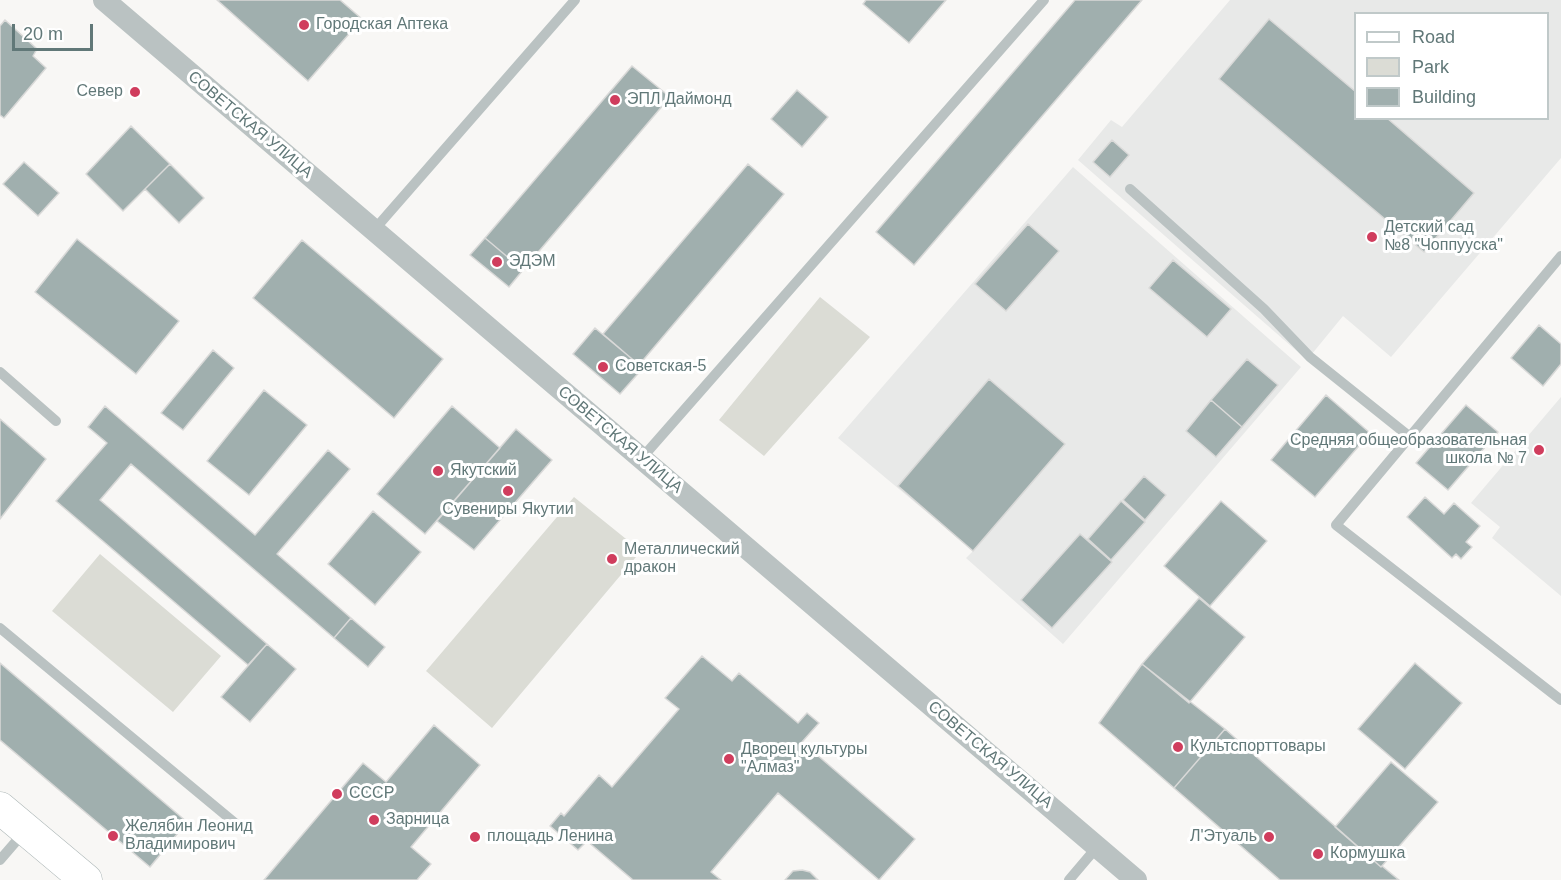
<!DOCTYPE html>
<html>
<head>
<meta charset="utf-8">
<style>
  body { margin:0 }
  #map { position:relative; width:1561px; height:880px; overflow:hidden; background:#f8f7f5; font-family:Helvetica,sans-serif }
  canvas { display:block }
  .legend { position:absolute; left:1354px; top:12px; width:195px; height:108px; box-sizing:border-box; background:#fff; border:2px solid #c0c9c9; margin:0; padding:8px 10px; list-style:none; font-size:18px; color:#617878 }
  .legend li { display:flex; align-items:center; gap:12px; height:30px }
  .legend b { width:30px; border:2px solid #c0c9c9 }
  .scale { position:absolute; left:12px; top:24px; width:81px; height:27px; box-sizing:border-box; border:3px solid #617878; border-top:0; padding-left:8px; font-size:18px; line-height:21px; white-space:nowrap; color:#617878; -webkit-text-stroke:4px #fff; paint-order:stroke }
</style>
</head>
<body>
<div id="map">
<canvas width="1561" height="880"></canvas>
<ul class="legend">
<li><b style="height:8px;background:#fff"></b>Road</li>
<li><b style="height:16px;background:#dbdcd5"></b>Park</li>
<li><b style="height:16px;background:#a0afae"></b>Building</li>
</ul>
<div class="scale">20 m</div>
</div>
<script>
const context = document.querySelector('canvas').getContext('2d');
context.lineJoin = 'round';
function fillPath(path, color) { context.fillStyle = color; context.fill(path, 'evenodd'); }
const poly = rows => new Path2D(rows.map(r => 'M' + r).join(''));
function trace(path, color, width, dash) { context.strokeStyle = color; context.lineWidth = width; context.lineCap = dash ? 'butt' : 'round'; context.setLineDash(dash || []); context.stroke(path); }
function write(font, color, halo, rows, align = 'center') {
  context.font = font + ' Helvetica,sans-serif'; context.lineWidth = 6; context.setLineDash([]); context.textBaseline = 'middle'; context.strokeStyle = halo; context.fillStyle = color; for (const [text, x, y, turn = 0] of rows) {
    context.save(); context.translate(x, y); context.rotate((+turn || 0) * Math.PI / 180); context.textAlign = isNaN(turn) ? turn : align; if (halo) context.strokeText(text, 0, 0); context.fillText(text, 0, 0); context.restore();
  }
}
const built = poly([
  [1230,0,1561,0,1561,158,1391,357,1343,316,1307,360,1078,160,1111,120,1122,127],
  [1356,14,1548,14,1548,118,1356,118],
  [1073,167,1301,367,1063,644,966,558,973,551,838,438],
  [1561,397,1561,596,1492,538,1500,527,1471,503]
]);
const green = poly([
  [820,297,870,337,764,456,719,420],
  [574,497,641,551,492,728,426,671],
  [100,554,221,656,173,712,52,611]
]);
const building = poly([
  [217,0,340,0,362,19,308,81,217,0],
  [866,0,946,0,909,43,863,4,866,0],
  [1075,0,1142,0,914,265,876,232,1075,0],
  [1269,19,1356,92,1356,118,1387,118,1474,193,1424,252,1219,79,1269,19],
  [5,20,37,49,33,56,46,68,4,118,0,115,0,26,5,20],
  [632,66,670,97,523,270,485,238,632,66],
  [797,90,828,117,802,147,771,119,797,90],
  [131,126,170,164,123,211,86,174,131,126],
  [1112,140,1129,155,1110,177,1093,162,1112,140],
  [24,162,59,193,38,216,3,184,24,162],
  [170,164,204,198,179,223,145,189,170,164],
  [748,164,784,194,639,365,603,334,748,164],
  [1028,224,1059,251,1006,311,975,284,1028,224],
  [485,238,523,270,509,287,470,255,485,238],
  [77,239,179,321,136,374,35,292,77,239],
  [302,240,443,359,394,418,253,298,302,240],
  [1173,260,1231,309,1207,337,1149,288,1173,260],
  [1539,325,1561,344,1561,364,1543,386,1511,358,1539,325],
  [595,328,643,368,620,394,573,354,595,328],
  [213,350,234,368,183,430,161,413,213,350],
  [1247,359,1278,385,1242,427,1211,400,1247,359],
  [989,379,1065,444,973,551,898,486,989,379],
  [264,390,307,425,249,495,207,461,264,390],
  [1326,395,1370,433,1315,497,1271,460,1326,395],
  [1211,400,1242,427,1216,457,1186,431,1211,400],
  [1466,405,1498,432,1448,490,1416,463,1466,405],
  [105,406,255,535,328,450,350,469,277,554,351,618,334,638,131,464,100,500,267,644,248,665,56,501,107,443,88,427,105,406],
  [452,406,500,448,425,534,377,494,452,406],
  [0,419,46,459,0,519,0,419],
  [516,429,552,460,474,550,437,521,516,429],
  [1144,476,1166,495,1145,520,1123,500,1144,476],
  [1425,497,1444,514,1454,503,1480,526,1466,542,1472,547,1461,559,1456,554,1452,558,1407,517,1425,497],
  [1121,501,1145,522,1111,560,1088,539,1121,501],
  [1221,501,1267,541,1210,606,1164,566,1221,501],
  [373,511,421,552,375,605,328,564,373,511],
  [1080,534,1112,562,1052,628,1021,600,1080,534],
  [1199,598,1245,637,1189,703,1142,664,1199,598],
  [351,618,385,647,368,667,334,638,351,618],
  [267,644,296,669,250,722,221,697,267,644],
  [702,656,732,681,739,673,798,723,807,713,819,723,802,742,915,839,879,880,778,793,711,872,721,880,633,880,587,841,578,850,550,826,561,813,564,816,599,775,612,787,679,709,665,698,702,656],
  [0,663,187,822,150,867,0,740,0,663],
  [1415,663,1462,703,1405,769,1358,729,1415,663],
  [1142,664,1225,729,1174,788,1099,723,1142,664],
  [434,725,480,765,411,847,431,864,417,880,264,880,363,763,386,782,434,725],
  [1225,729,1381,867,1382,866,1399,880,1280,880,1174,788,1225,729],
  [1391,762,1438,802,1381,867,1335,827,1391,762],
  [802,870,810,872,818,880,785,880,793,871,802,870]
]);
const lane = poly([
  [1130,189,1264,309,1310,357,1410,437],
  [374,230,575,0],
  [1561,256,1336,525,1561,700],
  [0,372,56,421],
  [641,459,1044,0],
  [0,628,235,823],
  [0,860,25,831],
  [1069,880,1097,847]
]);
const street = poly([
  [104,0,1136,880]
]);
const secondary = poly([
  [0,808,86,880]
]);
const markers = [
  [304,25,6,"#d03d5d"],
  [135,92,6,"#d03d5d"],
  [615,100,6,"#d03d5d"],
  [1372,237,6,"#d03d5d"],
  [497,262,6,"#d03d5d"],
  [603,367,6,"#d03d5d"],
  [1539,450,6,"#d03d5d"],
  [438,471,6,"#d03d5d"],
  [508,491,6,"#d03d5d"],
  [612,559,6,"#d03d5d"],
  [1178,747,6,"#d03d5d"],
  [729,759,6,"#d03d5d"],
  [337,794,6,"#d03d5d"],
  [374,820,6,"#d03d5d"],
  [113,836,6,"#d03d5d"],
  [475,837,6,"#d03d5d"],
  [1269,837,6,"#d03d5d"],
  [1318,854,6,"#d03d5d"]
];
const poiNames = [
  ["Городская Аптека",316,25],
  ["Север",123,92,"right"],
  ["ЭПЛ Даймонд",627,100],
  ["Детский сад",1384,228],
  ["№8 \"Чоппууска\"",1384,246],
  ["ЭДЭМ",509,262],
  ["Советская-5",615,367],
  ["Cредняя общеобразовательная",1527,441,"right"],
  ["школа № 7",1527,459,"right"],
  ["Якутский",450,471],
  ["Сувениры Якутии",508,510,"center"],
  ["Металлический",624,550],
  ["дракон",624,568],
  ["Культспорттовары",1190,747],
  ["Дворец культуры",741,750],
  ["\"Алмаз\"",741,768],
  ["СССР",349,794],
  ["Зарница",386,820],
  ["Желябин Леонид",125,827],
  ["Владимирович",125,845],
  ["площадь Ленина",487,837],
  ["Л'Этуаль",1257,837,"right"],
  ["Кормушка",1330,854]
];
const streetNames = [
  ["СОВЕТСКАЯ УЛИЦА",250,125,40],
  ["СОВЕТСКАЯ УЛИЦА",620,440,40],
  ["СОВЕТСКАЯ УЛИЦА",990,755,40]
];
fillPath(built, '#e8e9e8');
fillPath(green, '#dbdcd5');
fillPath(building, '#a0afae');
trace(building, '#d9d9d8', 1.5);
trace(secondary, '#adb7b7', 33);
trace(lane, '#bac2c2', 10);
trace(street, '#bac2c2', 22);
trace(secondary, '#fff', 32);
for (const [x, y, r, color] of markers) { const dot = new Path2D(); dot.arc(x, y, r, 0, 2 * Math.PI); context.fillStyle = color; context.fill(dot); trace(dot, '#fff', 2); }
write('16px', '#617878', '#fff', poiNames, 'left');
write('16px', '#617878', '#fff', streetNames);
</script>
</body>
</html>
